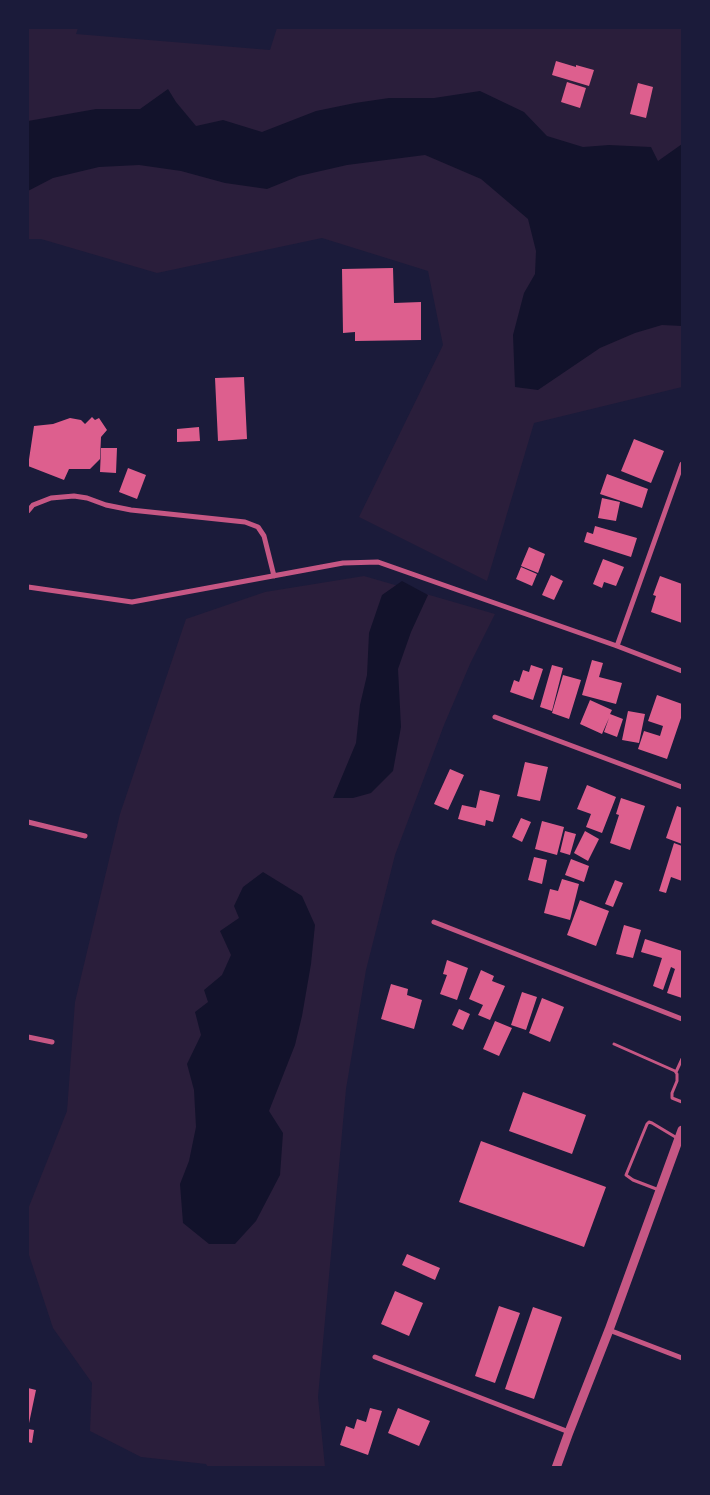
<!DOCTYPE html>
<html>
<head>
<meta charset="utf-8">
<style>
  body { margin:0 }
  #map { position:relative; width:710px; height:1495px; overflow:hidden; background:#1b1b3a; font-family:Arial,sans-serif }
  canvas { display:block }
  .frame { position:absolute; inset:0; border:29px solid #1b1b3a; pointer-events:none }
</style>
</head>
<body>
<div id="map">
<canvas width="710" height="1495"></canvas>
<div class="frame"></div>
</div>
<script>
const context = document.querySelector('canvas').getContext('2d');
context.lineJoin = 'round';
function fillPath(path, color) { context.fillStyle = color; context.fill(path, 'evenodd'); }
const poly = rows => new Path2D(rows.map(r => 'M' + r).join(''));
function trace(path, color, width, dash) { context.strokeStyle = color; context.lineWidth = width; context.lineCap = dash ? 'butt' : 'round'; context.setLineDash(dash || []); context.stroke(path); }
const green = poly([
  [28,28,78,28,76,34,270,50,277,28,682,28,682,387,534,423,487,581,359,517,443,345,428,271,322,238,157,273,41,239,28,239],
  [364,576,495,614,470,664,444,725,395,855,366,970,346,1089,318,1397,325,1467,208,1467,206,1464,141,1457,90,1431,92,1383,53,1328,28,1252,28,1209,67,1111,75,1002,120,814,186,619,265,592]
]);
const water = poly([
  [168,89,176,102,196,126,223,120,262,132,316,111,355,103,389,98,434,98,480,91,524,112,547,136,583,147,609,145,651,147,658,161,682,144,682,326,662,325,635,333,600,348,538,390,515,387,513,335,524,293,535,274,536,251,528,219,481,179,425,155,347,165,299,176,267,189,225,183,181,171,139,165,99,167,53,178,28,191,28,121,96,109,140,109],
  [402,581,428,595,411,632,398,669,401,727,393,771,371,793,353,798,333,798,356,743,360,705,367,675,369,633,382,595],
  [263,872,302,896,315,925,311,964,302,1016,295,1045,269,1111,283,1133,280,1175,256,1221,235,1244,209,1244,183,1223,180,1184,189,1161,196,1127,194,1090,187,1064,201,1035,195,1012,208,1002,204,990,222,975,231,955,220,931,239,918,234,906,243,887]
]);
const building = poly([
  [556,61,576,67,576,65,594,70,589,86,552,75],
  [567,82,586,88,580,108,561,102],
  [638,83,653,87,646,118,630,114],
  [393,268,394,303,421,302,421,340,355,341,355,332,343,333,342,269],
  [244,377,247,439,218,441,215,378],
  [92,417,95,420,99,418,107,430,101,437,100,459,90,469,69,469,64,480,28,466,34,426,53,424,70,418,81,420,85,424],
  [199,427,200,441,177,442,177,429],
  [634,439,664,451,651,483,621,471],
  [101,448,117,448,116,473,100,472],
  [128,468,146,475,137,499,119,492],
  [607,474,648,489,642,508,600,494],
  [602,498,620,502,616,521,598,518],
  [595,526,637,538,631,557,584,542,587,532,593,534],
  [529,547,545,554,538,573,521,566],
  [603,559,624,567,616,586,604,582,602,588,593,584],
  [521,567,537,574,532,586,516,579],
  [551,575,563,581,554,600,542,595],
  [660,576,682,584,682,623,651,612,656,596,653,595],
  [592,660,603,663,599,677,622,683,616,704,582,695],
  [531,665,543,669,533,700,510,692,514,680,519,682,523,670,529,672],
  [552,665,563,668,552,711,540,707],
  [563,675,581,680,569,719,552,713],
  [657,695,682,704,682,715,667,759,638,749,644,731,660,736,663,726,648,721],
  [590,700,612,710,610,714,623,719,617,737,604,732,609,718,602,734,580,724],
  [628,711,645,714,639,743,622,740],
  [525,762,548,767,540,801,517,796],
  [450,769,464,775,448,810,434,804],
  [587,785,616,797,602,833,586,827,591,814,577,809],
  [480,790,500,795,493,822,486,820,485,826,458,819,462,805,476,808],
  [621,798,645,806,630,850,610,843,619,815,616,814],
  [677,806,682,808,682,844,666,838],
  [521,818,531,822,522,842,512,837],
  [542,821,564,827,557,855,535,849],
  [565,831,576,834,570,855,560,852],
  [585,831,599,839,588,861,574,853],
  [674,843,682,846,682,881,671,877,666,893,659,891],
  [534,857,547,860,542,884,528,880],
  [571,859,589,866,584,882,565,875],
  [562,879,579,884,570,920,544,913,550,889,558,891],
  [615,880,623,883,613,907,605,904],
  [580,900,609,911,596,946,567,935],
  [624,925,641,930,633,958,616,954],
  [645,939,682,951,682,998,667,993,675,969,671,967,663,990,653,986,662,958,641,952],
  [447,960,468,968,457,1000,440,994,447,975,443,974],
  [481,970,494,976,492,981,505,986,490,1020,478,1015,483,1005,469,999],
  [391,984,408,989,407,995,422,1000,414,1029,381,1019],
  [522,992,537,997,526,1030,511,1025],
  [542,998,564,1007,550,1042,529,1033],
  [459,1009,470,1014,463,1030,452,1025],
  [495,1021,512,1028,499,1056,483,1049],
  [523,1092,586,1115,572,1154,509,1131],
  [481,1141,606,1187,584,1247,459,1202],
  [407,1254,440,1268,435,1280,402,1265],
  [395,1291,423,1303,409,1336,381,1324],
  [499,1306,520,1313,495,1383,475,1376],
  [533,1307,562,1317,534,1399,505,1389],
  [28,1388,36,1390,28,1428],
  [370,1408,382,1411,368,1455,340,1445,346,1426,354,1429,357,1419,366,1422],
  [398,1408,430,1421,419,1446,388,1433],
  [28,1429,34,1430,32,1443,28,1442]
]);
const service = poly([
  [614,1044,675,1071,677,1074,677,1081,672,1093,672,1098,682,1102],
  [676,1072,682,1059],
  [659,1190,633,1180,626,1175,647,1124,649,1122,652,1123,677,1138]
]);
const minor = poly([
  [28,511,33,505,51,498,74,496,87,498,106,505,131,510,245,522,258,527,264,536,274,576],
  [28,587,132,602,343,563,378,562,617,646,682,671],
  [617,646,682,464],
  [495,717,682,787],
  [28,822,85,836],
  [434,922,682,1019],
  [28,1037,52,1042],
  [609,1330,682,1358],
  [375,1357,569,1432]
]);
const tertiary = poly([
  [556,1468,569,1432,609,1330,682,1130]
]);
fillPath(green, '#2a1e3b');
fillPath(water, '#12122b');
fillPath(building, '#dd5f8e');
trace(service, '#c65784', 3);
trace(minor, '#c65784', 5);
trace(tertiary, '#c65784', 9);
</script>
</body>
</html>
